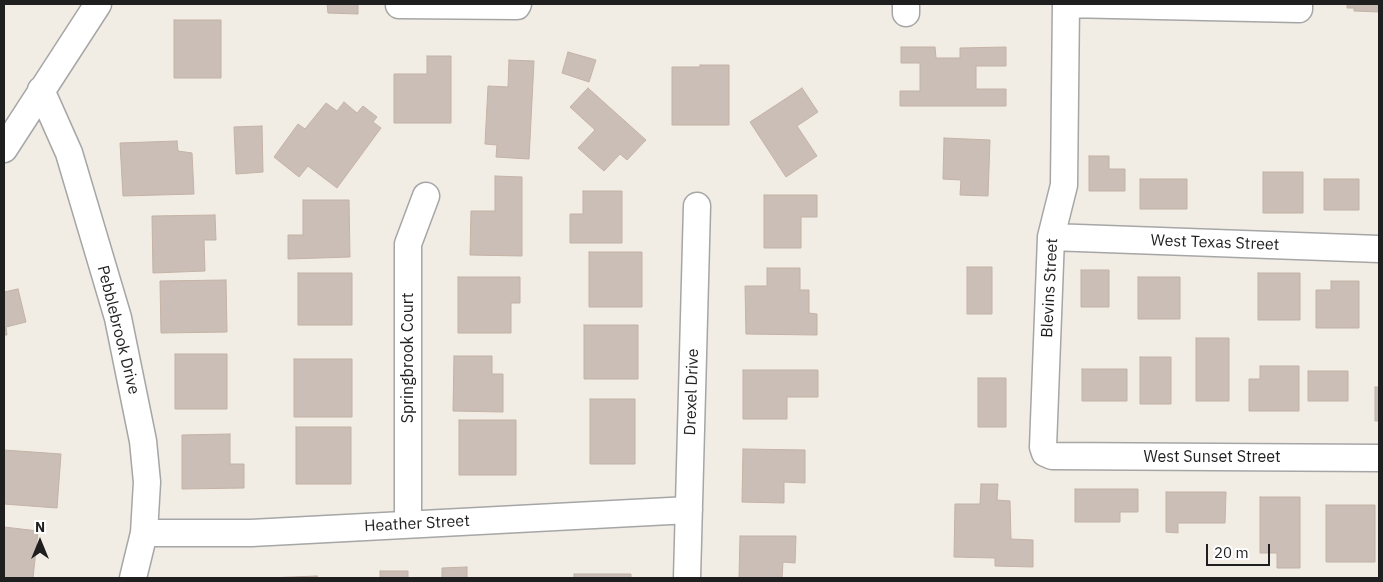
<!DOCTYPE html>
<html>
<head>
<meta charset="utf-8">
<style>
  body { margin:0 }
  #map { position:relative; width:1383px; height:582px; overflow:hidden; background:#f1ede5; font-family:"IBM Plex Sans",sans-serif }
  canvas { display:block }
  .frame { position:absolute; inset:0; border:5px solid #1f1f1f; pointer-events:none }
  .north { position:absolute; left:15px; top:517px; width:50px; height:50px; -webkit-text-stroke:4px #fff; paint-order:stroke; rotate:0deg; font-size:14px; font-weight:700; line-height:20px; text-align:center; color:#1f1f1f }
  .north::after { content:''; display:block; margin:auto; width:18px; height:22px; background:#1f1f1f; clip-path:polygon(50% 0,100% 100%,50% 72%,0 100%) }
  .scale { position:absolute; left:1206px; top:544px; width:64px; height:22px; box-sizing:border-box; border:2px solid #1f1f1f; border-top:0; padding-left:6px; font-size:15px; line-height:18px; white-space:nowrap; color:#1f1f1f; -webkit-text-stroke:4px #fff; paint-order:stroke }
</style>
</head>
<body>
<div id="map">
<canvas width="1383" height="582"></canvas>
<div class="frame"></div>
<div class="north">N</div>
<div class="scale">20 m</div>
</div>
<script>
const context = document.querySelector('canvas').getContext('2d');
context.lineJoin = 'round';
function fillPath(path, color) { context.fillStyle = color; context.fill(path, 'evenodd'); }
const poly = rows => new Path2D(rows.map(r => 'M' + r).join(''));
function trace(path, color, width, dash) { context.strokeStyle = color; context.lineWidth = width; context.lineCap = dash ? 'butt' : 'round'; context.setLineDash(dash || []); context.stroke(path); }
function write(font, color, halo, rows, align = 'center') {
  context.font = font + ' "IBM Plex Sans",sans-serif'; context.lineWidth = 4; context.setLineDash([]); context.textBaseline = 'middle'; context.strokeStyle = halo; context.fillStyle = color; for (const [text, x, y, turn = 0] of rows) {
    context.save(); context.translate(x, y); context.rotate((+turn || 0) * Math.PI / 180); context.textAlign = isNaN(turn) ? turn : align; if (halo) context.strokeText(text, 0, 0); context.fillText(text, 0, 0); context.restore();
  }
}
const building = poly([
  [327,4,358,4,358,14,328,13,327,4],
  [1347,4,1379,4,1379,12,1354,11,1354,8,1347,8,1347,4],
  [174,20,221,20,221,78,174,78,174,20],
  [901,47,935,47,936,58,960,58,960,48,1006,47,1006,66,976,66,976,89,1006,89,1006,106,900,106,900,91,920,91,920,63,901,63,901,47],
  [568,52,596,60,589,82,562,73,568,52],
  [427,56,451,56,451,123,394,123,394,74,427,74,427,56],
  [509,60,534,61,529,159,496,157,497,145,485,144,488,86,508,87,509,60],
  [700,65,729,65,729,125,672,125,672,67,700,67,700,65],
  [588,88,646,140,627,160,620,154,604,171,578,148,595,130,570,107,588,88],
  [802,88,818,112,797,126,817,156,786,177,750,122,802,88],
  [344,102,357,113,363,106,377,117,373,122,381,128,337,188,308,166,299,177,274,157,298,124,305,129,326,103,337,111,344,102],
  [262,126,263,172,236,174,234,127,262,126],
  [944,138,990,140,988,196,960,195,961,180,943,179,944,138],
  [177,141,178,151,192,153,194,194,123,196,120,143,177,141],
  [1089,156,1109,156,1109,169,1125,169,1125,191,1089,191,1089,156],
  [1263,172,1303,172,1303,213,1263,213,1263,172],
  [495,176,522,177,522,256,470,255,471,211,495,211,495,176],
  [1140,179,1187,179,1187,209,1140,209,1140,179],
  [1324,179,1359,179,1359,210,1324,210,1324,179],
  [583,191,622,191,622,243,570,243,570,214,583,214,583,191],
  [764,195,817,195,817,217,801,217,801,248,764,248,764,195],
  [303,200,349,200,350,257,288,259,288,235,303,235,303,200],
  [215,215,216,240,204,240,205,271,153,273,152,216,215,215],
  [589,252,642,252,642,307,589,307,589,252],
  [967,267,992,267,992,314,967,314,967,267],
  [767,268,800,268,800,290,809,290,809,313,817,314,817,335,746,334,745,286,767,286,767,268],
  [1081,270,1109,270,1109,307,1081,307,1081,270],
  [298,273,352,273,352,325,298,325,298,273],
  [1258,273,1300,273,1300,320,1258,320,1258,273],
  [458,277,520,277,520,303,511,303,511,333,458,333,458,277],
  [1138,277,1180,277,1180,319,1138,319,1138,277],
  [226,280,227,332,161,333,160,281,226,280],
  [1331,281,1359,281,1359,328,1316,328,1316,290,1331,290,1331,281],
  [18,289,26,322,6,327,7,335,4,335,4,292,18,289],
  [584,325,638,325,638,379,584,379,584,325],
  [1196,338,1229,338,1229,401,1196,401,1196,338],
  [175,354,227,354,227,409,175,409,175,354],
  [454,356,492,356,492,374,503,374,503,412,453,411,454,356],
  [1140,357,1171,357,1171,404,1140,404,1140,357],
  [294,359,352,359,352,417,294,417,294,359],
  [1260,366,1299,366,1299,411,1249,411,1249,379,1260,379,1260,366],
  [1082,369,1127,369,1127,401,1082,401,1082,369],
  [743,370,818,370,818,397,787,397,787,419,743,419,743,370],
  [1308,371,1348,371,1348,401,1308,401,1308,371],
  [978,378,1006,378,1006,427,978,427,978,378],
  [1375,387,1379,387,1379,421,1375,421,1375,387],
  [590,399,635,399,635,464,590,464,590,399],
  [459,420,516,420,516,475,459,475,459,420],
  [296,427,351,427,351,484,296,484,296,427],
  [230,434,230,464,244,464,244,488,182,489,182,435,230,434],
  [743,449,805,450,805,483,784,482,784,503,742,502,743,449],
  [4,450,61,454,57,508,4,504,4,450],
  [981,484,998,484,997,500,1010,501,1011,539,1033,540,1033,567,995,566,995,558,954,557,955,504,980,504,981,484],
  [1075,489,1138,489,1138,512,1120,512,1120,522,1075,522,1075,489],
  [1166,492,1226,492,1225,523,1178,523,1178,533,1166,532,1166,492],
  [1260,497,1300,497,1300,568,1277,568,1277,553,1260,553,1260,497],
  [1326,505,1375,505,1375,562,1326,562,1326,505],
  [4,527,38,531,33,578,4,578,4,527],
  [740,536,796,536,795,563,783,562,782,578,739,578,740,536],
  [467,567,467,578,442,578,442,568,467,567],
  [380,571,408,571,408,578,380,578,380,571],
  [574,574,631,574,631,578,574,578,574,574],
  [317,576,318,578,267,578,317,576]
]);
const minor = poly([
  [399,4,399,5,517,6,518,4],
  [1066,4,1064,185,1051,237,1043,447,1045,453,1052,456,1379,458],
  [1066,4,1299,9,1299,4],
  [906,13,906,4],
  [41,90,69,153,118,318,143,441,147,482,144,533,133,578],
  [4,149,98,4],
  [1051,237,1379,249],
  [408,524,408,244,426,196],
  [144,533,251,533,689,510],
  [687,578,697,206]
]);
const streetNames = [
  ["West Texas Street",1215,243,2],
  ["Blevins Street",1050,288,-87],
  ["Pebblebrook Drive",118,330,76],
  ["Springbrook Court",408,358,-90],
  ["Drexel Drive",692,392,-88],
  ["West Sunset Street",1212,457],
  ["Heather Street",417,524,-3]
];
fillPath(building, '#cabeb7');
trace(building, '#c4b2a5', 1);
trace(minor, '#a6a6a6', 29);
trace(minor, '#fff', 26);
write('16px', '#1f1f1f', '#fff', streetNames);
</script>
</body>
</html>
